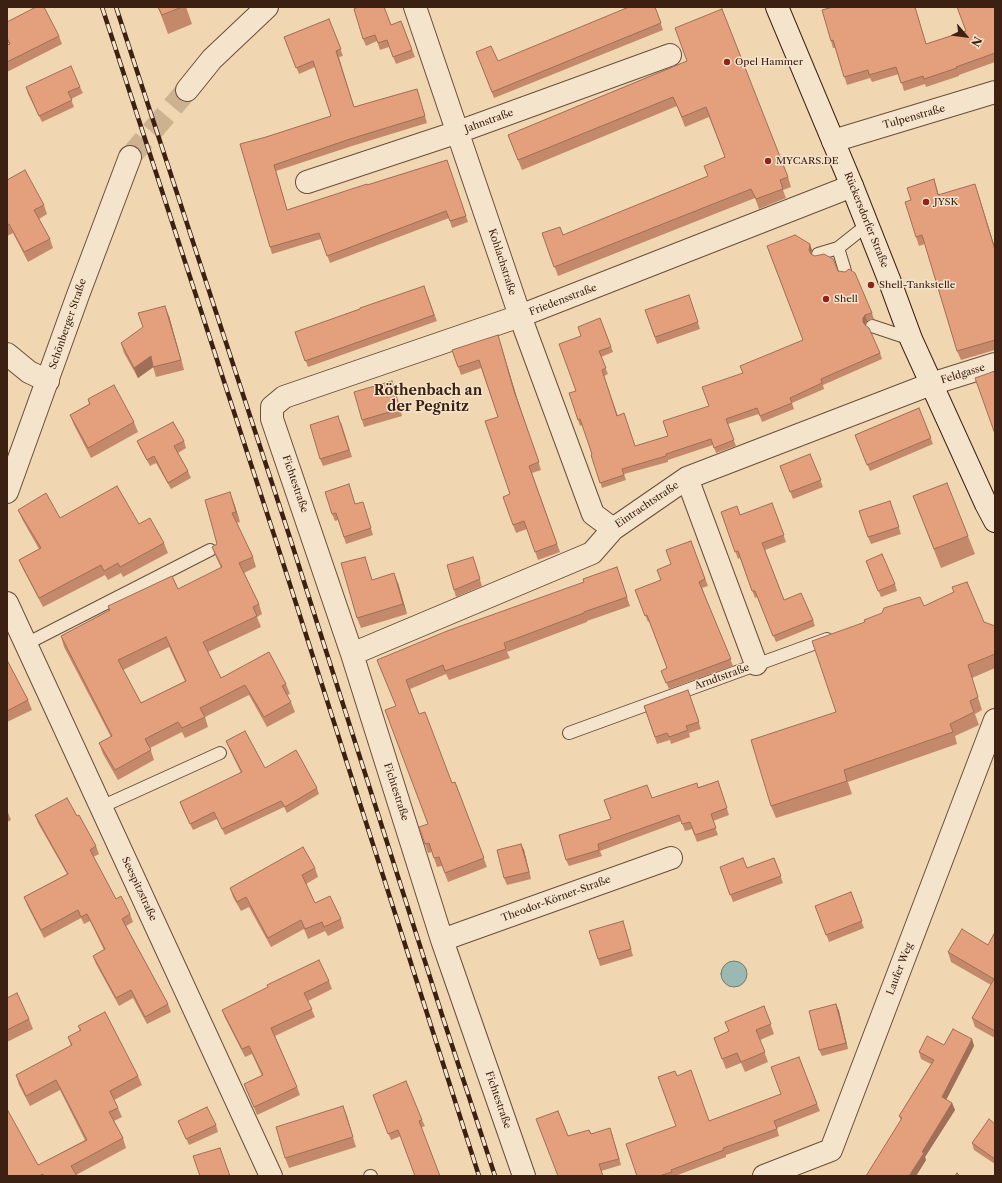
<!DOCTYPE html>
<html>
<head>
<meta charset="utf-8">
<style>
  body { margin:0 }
  #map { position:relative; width:1002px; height:1183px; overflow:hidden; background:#f0d6b1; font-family:"Libre Caslon Text",serif }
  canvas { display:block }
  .frame { position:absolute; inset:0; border:8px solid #3c2012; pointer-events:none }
  .north { position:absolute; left:946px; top:16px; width:40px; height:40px; -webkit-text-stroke:3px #f5e4cc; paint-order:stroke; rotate:118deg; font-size:11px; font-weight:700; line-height:16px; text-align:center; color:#3c2012 }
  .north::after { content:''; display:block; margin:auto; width:14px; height:18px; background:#3c2012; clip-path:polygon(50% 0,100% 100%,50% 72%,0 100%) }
</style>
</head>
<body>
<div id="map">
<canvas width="1002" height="1183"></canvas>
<div class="frame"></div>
<div class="north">N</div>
</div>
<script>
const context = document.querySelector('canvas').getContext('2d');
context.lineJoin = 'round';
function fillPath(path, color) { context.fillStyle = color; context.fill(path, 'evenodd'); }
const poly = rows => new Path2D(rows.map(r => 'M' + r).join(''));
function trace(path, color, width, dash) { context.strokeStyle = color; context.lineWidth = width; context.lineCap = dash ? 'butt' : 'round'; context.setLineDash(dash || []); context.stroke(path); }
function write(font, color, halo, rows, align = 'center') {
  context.font = font + ' "Libre Caslon Text",serif'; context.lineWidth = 3; context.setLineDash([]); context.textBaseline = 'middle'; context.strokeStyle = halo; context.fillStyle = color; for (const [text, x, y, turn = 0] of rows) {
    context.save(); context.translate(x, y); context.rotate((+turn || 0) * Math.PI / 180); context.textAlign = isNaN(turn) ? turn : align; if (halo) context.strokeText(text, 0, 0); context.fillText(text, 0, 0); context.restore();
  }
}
const water = poly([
  '721 974a13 13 0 1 1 26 0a13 13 0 1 1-26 0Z'
]);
const minorTunnel = poly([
  [130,157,187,90]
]);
const service = poly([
  [838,248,845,271],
  [818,254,838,248,867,225],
  [872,326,911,339],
  [26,644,210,550],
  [569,733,827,639],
  [101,807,220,753],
  [370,1176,371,1176]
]);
const minor = poly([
  [415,7,520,316,593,514,613,529],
  [187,90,212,59,267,7],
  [833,141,995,92],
  [307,182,458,132,670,55],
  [7,354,29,372,48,381],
  [687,478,756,664],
  [7,492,78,295,130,157],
  [7,603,271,1176],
  [352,654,592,553,613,529,687,478,931,384,995,364],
  [442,940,671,858],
  [524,1176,442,940,352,654,272,419,272,407,284,397,520,316,852,186],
  [764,1176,831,1150,995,720]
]);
const secondary = poly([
  [777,7,852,186,890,282,911,339,986,504,995,521]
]);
const rail = poly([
  [102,7,277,544,479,1176],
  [116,7,291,541,443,1018,495,1176]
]);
const wall = poly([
  [158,7,186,7,192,24,168,34],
  [655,7,663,30,494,98,476,52,498,61],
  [833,7,915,7,926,44,966,31,995,7,995,62,959,75,959,76,926,87,925,84,904,91,899,74,872,82,870,78,847,85,835,48,833,48,831,41],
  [329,19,343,56,339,57,354,107,417,89,427,123,352,146,276,171,287,210,447,160,468,222,452,228,449,218,330,263,321,239,272,254,270,247,266,137,331,116,315,67,299,74,284,37],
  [401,21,415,57,396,64,389,47,380,50,377,41,366,46,363,39,391,25],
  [7,22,59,36,62,44,7,72,7,45,9,44,7,41],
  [687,61,788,177,791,187,783,190,786,198,759,209,755,198,558,276,542,233,563,235,708,176,725,157,709,117,685,127,677,106,522,170,508,135],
  [26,87,80,87,83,93,71,99,74,107,42,122,28,94],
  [934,179,939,195,978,193,995,248,995,350,961,360,957,351,925,244,919,246,916,237],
  [7,180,44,205,47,214,39,219,50,239,53,248,28,262,13,233,7,236],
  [767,246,812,250,811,254,838,271,872,313,874,319,867,321,865,324,865,326,880,353,882,359,823,385,824,389,792,403,794,409,762,422,759,414,728,424,736,446,716,453,713,445,668,460,668,462,624,474,626,480,602,488,592,454,582,425,580,426,578,420,576,391,581,336,600,318,613,352,601,357,608,374,604,376,618,416,635,446,668,436,709,406,742,373,803,340],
  [424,286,437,321,308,367,295,332,360,309],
  [689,295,700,329,657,344,645,310],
  [169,316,184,370,156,377,153,367,138,378,124,353,121,343],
  [498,335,517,398,541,470,532,473,560,552,538,560,527,529,516,533,513,525,510,494,498,417,481,368,461,375,452,350],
  [394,388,402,416,364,427,362,420],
  [88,399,134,422,138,432,91,458,74,425,70,415,89,404],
  [919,408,933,444,870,471,855,435],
  [341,422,352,457,323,466,320,459],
  [137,441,184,441,186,448,178,453,188,471,191,478,171,489,156,463,150,466,140,448],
  [810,454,823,487,793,499,780,466],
  [351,491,355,504,365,509,373,535,346,544,338,520,335,521,332,514],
  [913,496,968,536,975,554,941,568],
  [234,503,240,522,236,523,253,557,256,567,244,573,259,604,262,614,257,617,261,627,208,652,221,678,286,684,290,694,287,695,291,702,295,712,267,727,249,695,205,717,208,727,185,738,182,732,150,748,154,760,118,780,103,754,99,743,111,737,64,647,61,636,110,610,108,606,178,589,221,568,216,557,212,547,217,544],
  [169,647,185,681,141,703,123,670],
  [772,503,786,542,765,550,784,600,813,620,815,626,776,642,757,597,755,598,740,558,738,559,721,512,740,515],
  [892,507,901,534,871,544,868,537],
  [18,510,60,518,139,524,164,543,168,553,123,577,121,573,108,580,105,575,43,607,23,569,19,560,39,549,22,519],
  [691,541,708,586,702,588,733,666,669,689,661,671,667,668,649,621,648,622,635,590,661,580],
  [473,557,482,586,456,597,454,590],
  [866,561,895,584,897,591,881,597],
  [368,567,372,580,398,583,407,614,361,628,357,618],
  [617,567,630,606,587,621,587,622,507,652,510,658,449,680,446,674,410,689,419,714,452,783,455,782,487,867,448,882,442,866,437,867,432,852,428,853,425,844,428,824,396,706,377,660,584,582],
  [924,606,984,622,995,626,995,668,972,678,982,710,975,714,979,725,955,736,957,744,848,782,852,794,776,818,771,806,836,712,865,622],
  [7,660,28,700,32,710,7,722],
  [688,690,701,729,689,733,690,737,671,744,670,740,657,744,644,706],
  [226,741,265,768,317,788,319,794,287,813,284,807,225,835,217,819,193,830,182,808,180,802,241,773,229,748],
  [718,781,729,815,713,821,718,835,697,842,692,829,685,831,681,821,600,851,602,856,569,866,566,860,611,819,652,798,699,787],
  [7,810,11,820,7,822],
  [35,815,77,816,96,846,99,854,93,857,116,899,130,914,133,922,126,926,168,1004,171,1012,147,1024,133,998,119,1006,96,964,93,956,104,950,90,921,84,924,81,918,44,938,27,905,24,897,67,874,38,823],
  [521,844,524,850,531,879,507,885,504,878],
  [774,858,783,883,733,902,720,867,747,868],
  [315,868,318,877,306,884,315,903,341,919,344,928,328,936,325,931,308,939,304,929,271,947,249,907,241,911,233,897,230,888],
  [851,892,864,928,829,942,815,906],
  [625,928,633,956,600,966,598,959],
  [995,932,995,1038,975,1027,972,1018,991,985,951,962,948,952,988,945],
  [329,981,332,989,308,1001,315,1017,275,1036,297,1087,300,1095,257,1115,244,1084,262,1076,252,1054,245,1057,225,1018,222,1010],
  [7,998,29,1019,33,1029,7,1042],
  [836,1004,839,1011,848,1049,822,1056,819,1050],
  [764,1006,774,1034,760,1040,768,1062,745,1072,741,1063,726,1069,714,1038,729,1031,725,1022],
  [78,1026,138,1076,142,1085,114,1100,118,1108,122,1117,114,1121,123,1138,126,1148,76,1175,77,1176,7,1176,38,1165,85,1140,60,1090,30,1106,19,1085,16,1075,71,1046,68,1037,80,1031],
  [972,1039,974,1046,946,1100,952,1103,955,1110,925,1157,926,1160,916,1176,866,1176,901,1120,899,1116,931,1064,921,1059,919,1052,944,1045],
  [799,1057,820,1111,777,1128,779,1136,726,1155,726,1157,675,1176,637,1176,676,1126,677,1076,709,1121,781,1094],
  [375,1101,422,1120,425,1126,391,1140],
  [343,1106,356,1147,289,1168,285,1158],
  [178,1121,216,1125,218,1132,189,1145],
  [995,1124,995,1164,974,1150,972,1143],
  [589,1130,591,1133,612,1134,621,1165,601,1171,568,1136]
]);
const shadedWall = poly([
  [975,184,995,248,995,250],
  [810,244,812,250,811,256,809,250],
  [165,306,169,316,184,370,181,360],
  [865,315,867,321,865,324,865,328,863,322,863,318],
  [498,335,517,398,541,470,514,391],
  [151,356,155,366,138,378,134,368],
  [230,492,234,503,240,522,236,512],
  [394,573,398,583,407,614,403,604],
  [521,844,524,850,531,879],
  [836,1004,839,1011,848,1049,846,1043],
  [972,1039,974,1046,944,1104,942,1097],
  [952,1103,955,1110,925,1157,926,1160,916,1176,909,1176,922,1152],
  [343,1106,347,1116,356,1147,353,1137],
  [610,1128,612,1134,621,1165,619,1159]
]);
const building = poly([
  [36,7,44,7,59,36,7,62,7,45,10,44,7,38,7,22,36,7],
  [158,7,182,7,162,15,158,7],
  [358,7,384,7,391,25,401,21,412,50,393,57,387,40,378,43,375,35,363,39,354,9,358,7],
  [629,7,655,7,661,23,492,92,476,52,491,46,498,61,629,7],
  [833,7,915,7,926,44,966,31,957,7,995,7,995,53,956,67,957,68,924,79,923,76,901,83,896,67,869,75,868,70,844,77,833,40,831,41,822,10,833,7],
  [722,9,788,177,780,180,783,189,756,199,751,189,554,267,542,233,560,227,563,235,708,176,704,166,725,157,706,107,682,117,673,97,518,160,508,135,687,61,675,28,722,9],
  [329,19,341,49,336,51,354,107,417,89,425,116,350,139,274,165,287,210,367,184,367,185,447,160,466,216,450,221,446,211,327,256,319,233,270,247,240,144,266,137,331,116,313,61,296,68,284,37,329,19],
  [71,66,80,87,68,92,72,100,39,116,26,87,71,66],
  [25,170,44,205,34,210,50,239,24,252,9,224,7,225,7,180,25,170],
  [934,179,938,195,975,184,995,250,995,340,957,351,922,235,916,237,905,202,911,200,907,188,934,179],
  [795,235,810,244,809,250,811,254,815,256,824,254,833,259,838,271,845,272,849,269,855,273,872,313,865,315,863,318,863,322,865,325,869,328,880,353,821,379,822,383,790,398,792,403,760,416,757,408,726,419,734,440,714,448,711,439,666,454,666,456,622,469,624,475,600,483,591,455,592,454,580,419,578,420,569,393,576,391,559,344,581,336,578,327,600,318,611,347,599,351,606,368,602,370,617,416,624,413,635,446,668,436,663,421,709,406,702,387,743,373,740,366,803,340,767,246,795,235],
  [424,286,434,315,305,361,295,332,360,309,360,308,424,286],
  [689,295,698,322,655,337,645,310,689,295],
  [165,306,181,360,153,367,151,356,134,368,121,343,143,327,138,313,165,306],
  [498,335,514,391,539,462,529,466,557,544,535,552,524,521,513,525,503,497,510,494,485,421,498,417,479,360,458,367,452,350,498,335],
  [995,371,995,434,975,378,995,371],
  [392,381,400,409,362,420,354,392,392,381],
  [114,385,134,422,88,448,70,415,90,404,88,399,114,385],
  [919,408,931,438,867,465,855,435,919,408],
  [338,416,349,450,320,459,310,425,338,416],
  [173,422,184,441,174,446,188,471,168,483,154,456,147,460,137,441,173,422],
  [810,454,821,480,790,492,780,466,810,454],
  [947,483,968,536,934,549,913,496,947,483],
  [349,484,355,504,363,502,371,528,344,537,336,513,332,514,325,492,349,484],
  [117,486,139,524,150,518,164,543,120,567,118,563,104,571,101,565,39,598,19,560,41,548,18,510,46,493,60,518,117,486],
  [230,492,236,512,232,513,253,557,239,563,259,604,253,607,257,616,203,642,221,678,269,652,286,684,282,686,291,702,264,717,245,685,200,708,205,717,182,728,178,722,145,739,151,750,115,770,99,743,112,736,61,636,110,610,108,606,172,576,178,589,222,567,212,547,217,544,205,500,230,492],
  [166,637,186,681,141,703,118,660,166,637],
  [890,501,899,527,868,537,859,511,890,501],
  [772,503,784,535,762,543,784,600,801,593,813,620,773,636,755,591,752,591,738,551,735,552,721,512,737,506,740,515,772,503],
  [691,541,705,579,699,582,731,659,666,683,661,671,667,668,647,615,645,616,635,590,661,580,657,570,671,564,666,550,691,541],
  [882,554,895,584,878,591,866,561,882,554],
  [365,557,372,580,394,573,403,604,357,618,341,563,365,557],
  [473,557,480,579,454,590,447,565,473,557],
  [617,567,627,597,584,612,584,613,504,643,506,649,445,671,443,665,406,680,419,714,425,712,452,783,455,782,484,858,445,873,439,857,434,858,429,843,425,844,419,827,428,824,385,710,396,706,377,660,447,631,584,582,583,579,617,567],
  [967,582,984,622,995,626,995,654,968,665,978,697,970,701,974,712,950,724,953,732,844,770,847,781,771,806,751,740,836,712,812,641,865,622,864,620,882,613,884,608,920,597,924,606,954,592,952,587,967,582],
  [7,660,28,700,7,711,7,660],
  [688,690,699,722,686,726,688,730,669,737,667,733,655,737,644,706,688,690],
  [245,731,265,768,296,750,317,788,285,807,281,801,222,829,214,812,190,824,180,802,242,772,226,741,245,731],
  [718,781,727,808,711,814,716,828,695,835,690,822,682,824,679,815,598,844,599,850,566,860,559,835,611,819,604,800,647,785,652,798,697,783,698,788,718,781],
  [67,798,77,816,79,815,96,846,90,850,116,899,121,896,130,914,122,919,168,1004,145,1017,131,990,116,998,93,956,105,949,87,914,81,917,78,910,41,930,24,897,68,874,35,815,67,798],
  [521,844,529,872,504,878,497,850,521,844],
  [303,847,315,868,302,875,315,903,330,896,341,919,324,927,322,922,305,929,301,920,268,938,246,897,237,902,230,888,303,847],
  [743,858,747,868,774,858,781,876,730,895,720,867,743,858],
  [851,892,862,921,826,935,815,906,851,892],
  [623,921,631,949,598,959,589,931,623,921],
  [962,929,988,945,995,932,995,1031,972,1018,994,979,948,952,962,929],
  [319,960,329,981,304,993,312,1009,271,1028,297,1087,254,1107,244,1084,263,1075,249,1046,242,1049,222,1010,268,987,267,985,319,960],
  [17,993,29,1019,7,1030,7,998,17,993],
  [836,1004,846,1043,819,1050,809,1011,836,1004],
  [764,1006,771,1024,756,1030,765,1052,741,1062,737,1053,722,1059,714,1038,729,1031,725,1022,764,1006],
  [105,1012,138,1076,110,1091,118,1108,109,1112,123,1138,71,1166,77,1176,44,1176,43,1174,39,1176,7,1176,7,1109,38,1165,87,1140,56,1080,26,1096,16,1075,72,1045,68,1037,81,1030,78,1026,105,1012],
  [953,1029,972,1039,942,1097,952,1103,922,1152,924,1153,909,1176,866,1176,902,1118,899,1116,934,1060,919,1052,927,1036,944,1045,953,1029],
  [799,1057,817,1104,774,1121,777,1129,723,1148,724,1150,671,1170,672,1172,659,1176,637,1176,626,1144,676,1126,658,1077,675,1071,677,1076,691,1070,709,1121,781,1094,771,1067,799,1057],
  [406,1081,422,1120,419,1121,440,1176,415,1176,398,1130,388,1134,373,1095,406,1081],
  [343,1106,353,1137,285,1158,276,1127,343,1106],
  [207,1107,216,1125,186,1139,178,1121,207,1107],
  [558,1111,568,1136,589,1130,591,1134,610,1128,619,1159,599,1164,603,1176,558,1176,536,1119,558,1111],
  [989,1119,995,1124,995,1159,972,1143,989,1119],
  [220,1148,230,1176,200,1176,193,1156,220,1148],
  [957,1173,960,1176,955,1176,957,1173]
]);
const markers = [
  [727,62,4,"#8f2418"],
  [768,161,4,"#8f2418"],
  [926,202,4,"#8f2418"],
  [871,285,4,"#8f2418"],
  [826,299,4,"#8f2418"]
];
const poiNames = [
  ["Opel Hammer",735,62],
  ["MYCARS.DE",776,161],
  ["JYSK",934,202],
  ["Shell-Tankstelle",879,285],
  ["Shell",834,299]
];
const streetNames = [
  ["Tulpenstraße",914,117,-16],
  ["Jahnstraße",489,121,-20],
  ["Rückersdorfer Straße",866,220,68],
  ["Kohlachstraße",502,262,72],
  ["Friedensstraße",563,300,-21],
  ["Schönberger Straße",68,324,-71],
  ["Feldgasse",963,374,-17],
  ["Fichtestraße",295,484,71],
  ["Eintrachtstraße",647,505,-34],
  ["Arndtstraße",722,677,-20],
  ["Fichtestraße",396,792,72],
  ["Seespitzstraße",139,889,65],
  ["Theodor-Körner-Straße",556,899,-20],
  ["Laufer Weg",900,969,-69],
  ["Fichtestraße",498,1100,71]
];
const districtNames = [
  ["Röthenbach an",428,391],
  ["der Pegnitz",428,407]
];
fillPath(water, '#9bb8b2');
trace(water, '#757b72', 1);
trace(minorTunnel, '#ccb291', 22, [22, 11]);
trace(service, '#694e3a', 14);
trace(minor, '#694e3a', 24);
trace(secondary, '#3c2012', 24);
trace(service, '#f5e4cc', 12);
trace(minor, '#f5e4cc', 22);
trace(secondary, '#f5e4cc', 22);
trace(rail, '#3c2012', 4.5);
trace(rail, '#f5e4cc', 3, [9]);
fillPath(wall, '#c4896b');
fillPath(shadedWall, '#a06f57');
fillPath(building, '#e49f7c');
trace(building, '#a06f57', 1);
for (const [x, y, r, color] of markers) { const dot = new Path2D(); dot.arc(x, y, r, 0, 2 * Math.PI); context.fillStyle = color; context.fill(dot); trace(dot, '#f5e4cc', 1.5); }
write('10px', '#3c2012', '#f5e4cc', poiNames, 'left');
write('10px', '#3c2012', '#f5e4cc', streetNames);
write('bold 14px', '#3c2012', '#f5e4cc', districtNames);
</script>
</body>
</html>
